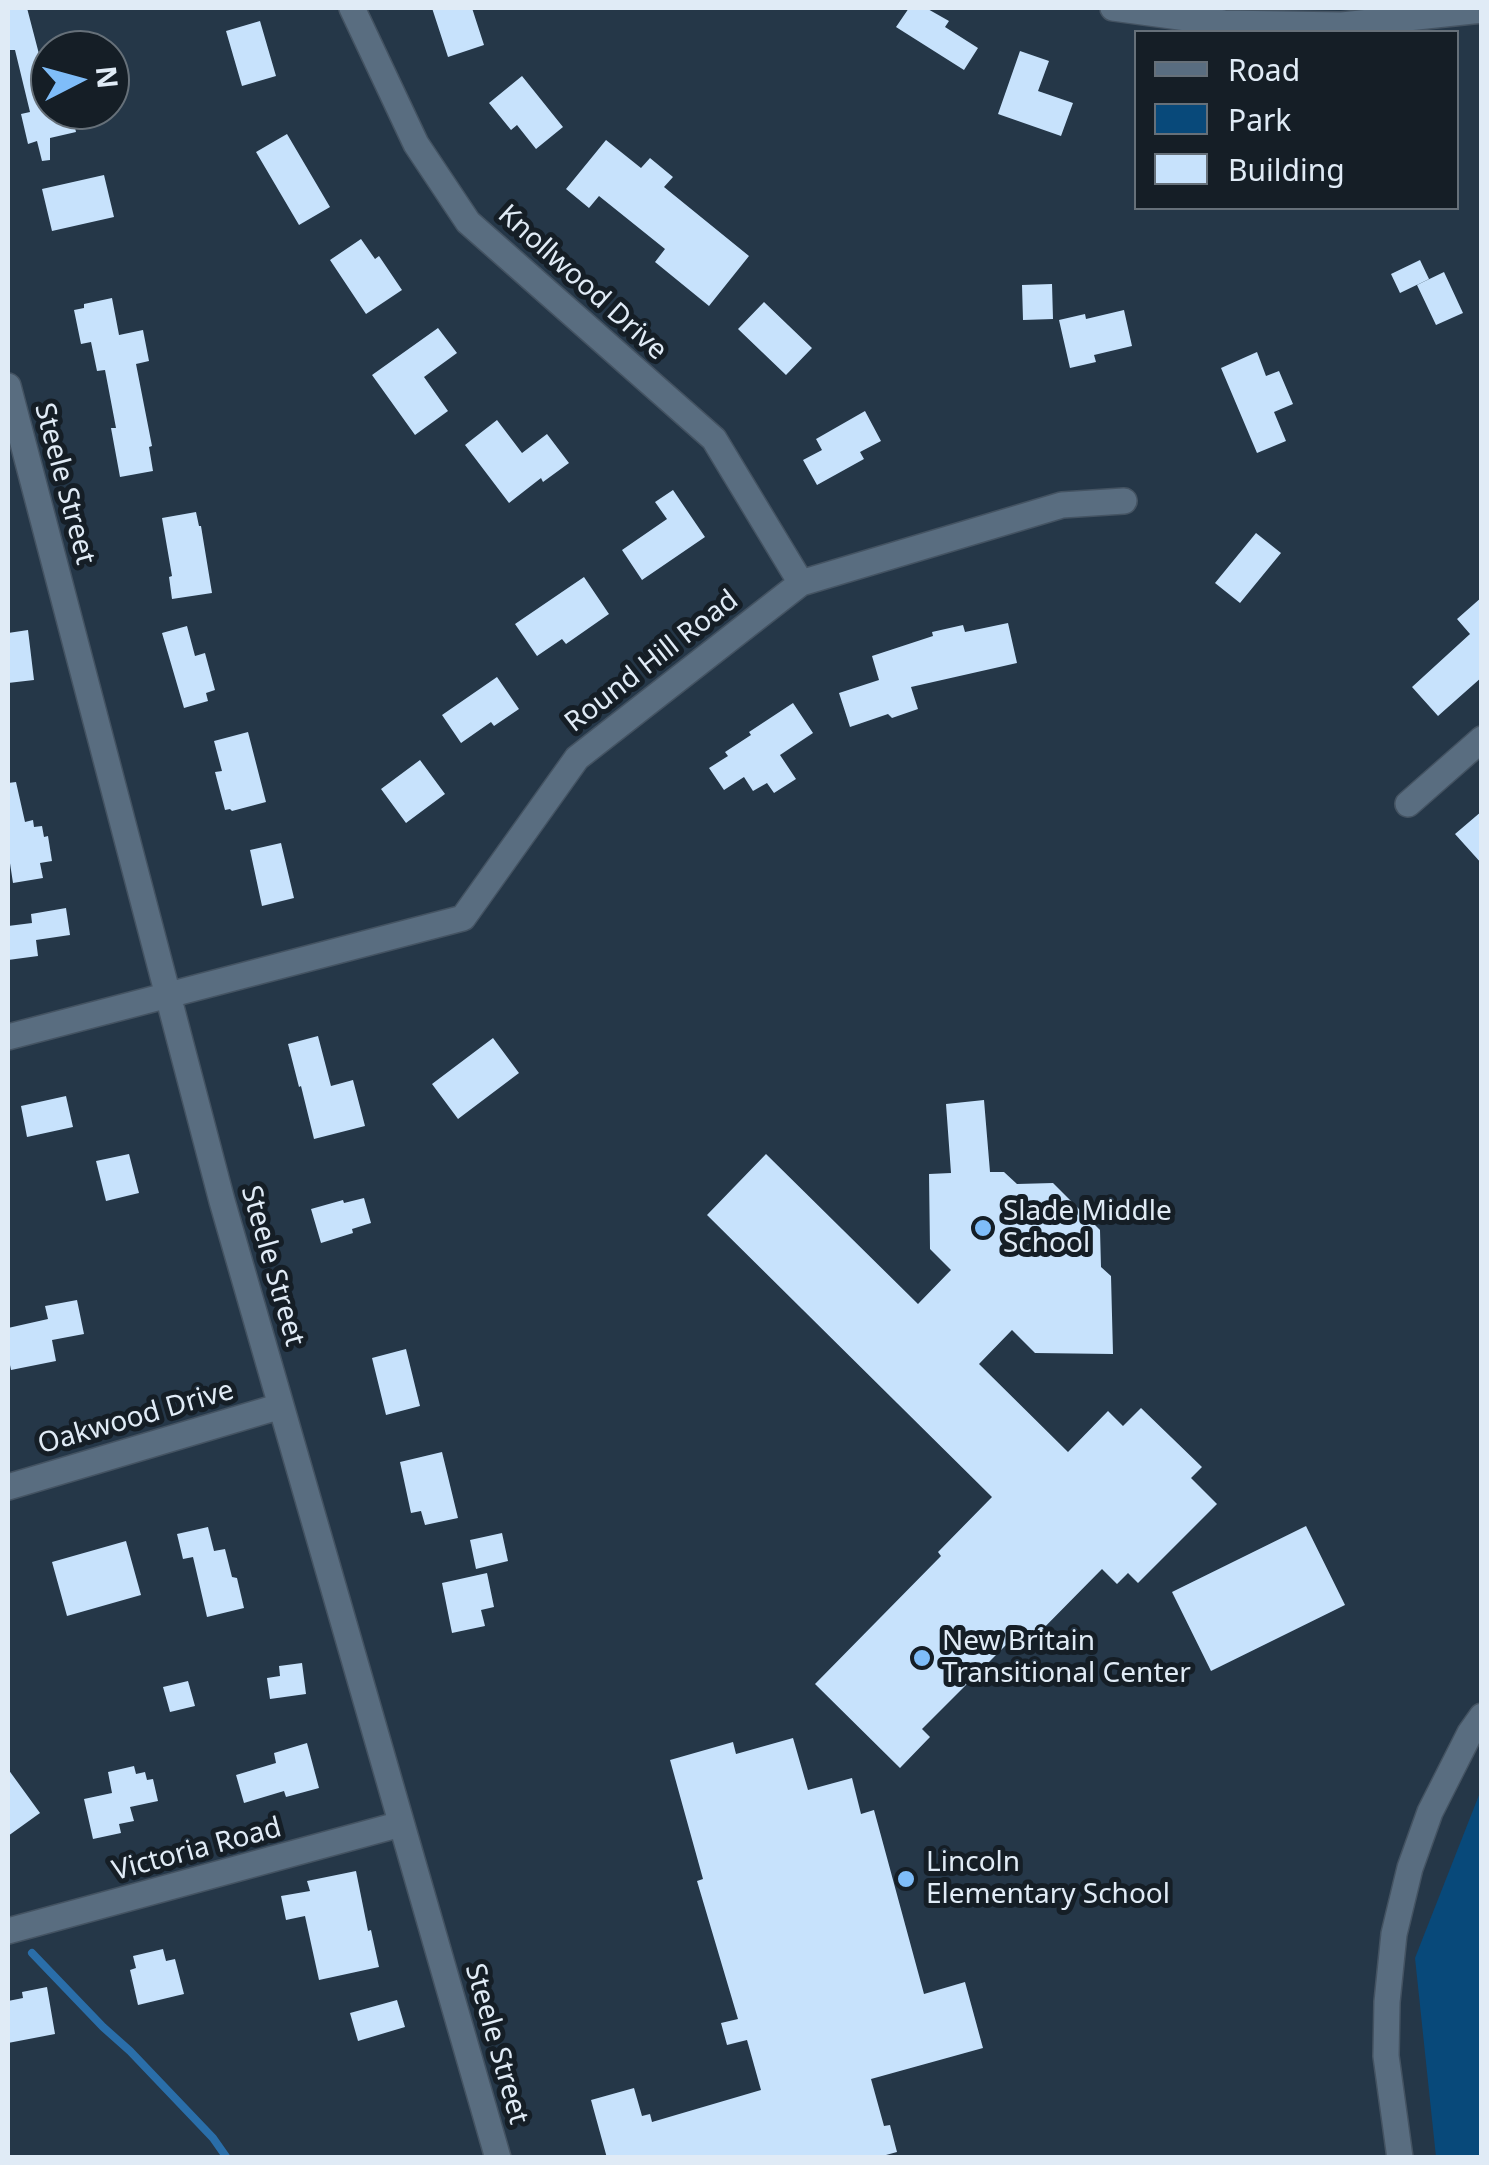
<!DOCTYPE html>
<html>
<head>
<meta charset="utf-8">
<style>
  body { margin:0 }
  #map { position:relative; width:1489px; height:2165px; overflow:hidden; background:#253748; font-family:"Noto Sans",sans-serif }
  canvas { display:block }
  .frame { position:absolute; inset:0; border:10px solid #e0ebf6; pointer-events:none }
  .legend { position:absolute; left:1134px; top:30px; width:325px; height:180px; box-sizing:border-box; background:#151e26; border:2px solid #667079; margin:0; padding:12px 18px; list-style:none; font-size:30px; color:#e0ebf6 }
  .legend li { display:flex; align-items:center; gap:20px; height:50px }
  .legend b { width:50px; border:2px solid #667079 }
  .north { position:absolute; left:30px; top:30px; width:100px; height:100px; box-sizing:border-box; background:#151e26; border:2px solid #667079; border-radius:50%; rotate:84deg; font-size:28px; font-weight:700; line-height:40px; text-align:center; color:#e0ebf6 }
  .north::after { content:''; display:block; margin:auto; width:35px; height:45px; background:#7fbdf9; clip-path:polygon(50% 0,100% 100%,50% 72%,0 100%) }
</style>
</head>
<body>
<div id="map">
<canvas width="1489" height="2165"></canvas>
<div class="frame"></div>
<ul class="legend">
<li><b style="height:12px;background:#596d80"></b>Road</li>
<li><b style="height:28px;background:#08497a"></b>Park</li>
<li><b style="height:28px;background:#c7e2fc"></b>Building</li>
</ul>
<div class="north">N</div>
</div>
<script>
const context = document.querySelector('canvas').getContext('2d');
context.lineJoin = 'round';
function fillPath(path, color) { context.fillStyle = color; context.fill(path, 'evenodd'); }
const poly = rows => new Path2D(rows.map(r => 'M' + r).join(''));
function trace(path, color, width, dash) { context.strokeStyle = color; context.lineWidth = width; context.lineCap = dash ? 'butt' : 'round'; context.setLineDash(dash || []); context.stroke(path); }
function write(font, color, halo, rows, align = 'center') {
  context.font = font + ' "Noto Sans",sans-serif'; context.lineWidth = 10; context.setLineDash([]); context.textBaseline = 'middle'; context.strokeStyle = halo; context.fillStyle = color; for (const [text, x, y, turn = 0] of rows) {
    context.save(); context.translate(x, y); context.rotate((+turn || 0) * Math.PI / 180); context.textAlign = isNaN(turn) ? turn : align; if (halo) context.strokeText(text, 0, 0); context.fillText(text, 0, 0); context.restore();
  }
}
const green = poly([
  [1481,1790,1481,2157,1436,2157,1415,1958]
]);
const stream = poly([
  [32,1953,103,2027,130,2051,213,2138,227,2158]
]);
const building = poly([
  [8,8,27,8,39,54,50,52,50,110,71,110,76,132,50,138,50,160,42,161,37,141,28,144,21,114,30,112,15,50,8,50],
  [432,8,472,8,484,45,448,57],
  [909,8,926,8,949,21,945,27,978,48,964,70,896,27],
  [260,21,276,76,242,86,226,31],
  [1020,51,1049,61,1038,91,1073,103,1061,136,998,114],
  [522,76,563,127,536,149,517,125,511,130,489,103],
  [287,134,330,207,299,225,256,152],
  [606,140,641,168,650,158,673,177,664,187,749,256,709,306,655,262,665,249,599,196,589,208,566,189],
  [104,175,114,217,52,231,42,189],
  [361,239,375,259,379,256,402,290,366,314,330,260],
  [1420,260,1429,279,1400,293,1391,274],
  [1444,272,1463,313,1436,325,1417,285],
  [1052,284,1053,319,1023,320,1022,285],
  [112,298,119,335,143,330,149,361,136,364,152,446,149,447,153,471,120,477,111,428,116,428,105,370,97,371,91,342,81,344,74,310,84,308,84,304],
  [764,302,812,348,786,375,738,329],
  [1124,310,1132,346,1094,355,1096,362,1070,368,1059,320,1085,314,1086,319],
  [438,328,457,353,424,377,448,411,415,435,372,375],
  [1257,352,1266,376,1279,371,1293,404,1274,412,1286,441,1257,453,1221,368],
  [865,411,881,441,860,452,864,459,817,485,803,460,822,450,816,439],
  [497,420,522,453,547,434,569,463,543,482,541,478,509,503,465,445],
  [673,490,705,537,642,580,622,550,667,519,655,502],
  [196,512,199,526,201,526,212,593,172,599,169,577,172,576,162,518],
  [1256,533,1281,553,1240,603,1215,583],
  [584,577,609,614,566,644,562,639,537,656,515,624],
  [1482,597,1482,677,1438,716,1412,687,1470,634,1457,619],
  [1008,623,1017,663,911,687,918,709,892,718,888,714,850,727,839,693,879,680,872,656,933,636,932,632,963,625,965,632],
  [187,626,195,656,205,653,215,690,206,693,208,701,184,708,162,633],
  [28,630,34,680,8,683,8,633],
  [497,677,519,709,494,726,491,722,461,743,442,715],
  [793,703,813,733,780,755,796,779,774,793,767,783,753,791,744,777,724,790,709,768,728,756,725,752,751,735,749,732],
  [248,732,266,802,232,811,230,809,225,810,215,772,222,771,214,741],
  [420,760,445,794,406,823,381,789],
  [16,782,25,822,33,820,34,827,42,826,44,837,48,836,52,861,40,863,43,878,13,883,8,850,8,783],
  [1482,811,1482,864,1455,834],
  [281,843,294,898,262,906,250,850],
  [66,908,70,935,36,940,38,956,8,960,8,926,32,923,31,914],
  [318,1036,331,1086,353,1080,365,1126,314,1139,301,1086,299,1087,288,1044],
  [493,1038,519,1073,458,1119,432,1084],
  [66,1096,73,1127,27,1137,21,1106],
  [984,1100,990,1172,1004,1172,1017,1184,1053,1183,1100,1230,1101,1267,1111,1276,1113,1354,1035,1353,1012,1330,979,1364,1068,1452,1108,1411,1123,1426,1141,1408,1202,1467,1191,1478,1217,1504,1138,1583,1128,1573,1117,1584,1102,1569,1027,1645,1017,1634,922,1729,930,1737,900,1768,815,1684,941,1556,938,1552,992,1497,707,1215,766,1154,918,1304,951,1270,930,1249,929,1174,951,1173,946,1104],
  [129,1154,139,1193,106,1201,96,1161],
  [364,1198,371,1223,352,1229,353,1233,321,1243,311,1209,343,1200,344,1203],
  [77,1300,84,1334,52,1340,56,1361,11,1370,8,1355,8,1328,48,1319,45,1306],
  [406,1349,420,1406,386,1415,372,1358],
  [442,1452,458,1518,425,1525,421,1511,411,1513,400,1462],
  [1306,1526,1345,1605,1211,1671,1172,1592],
  [208,1527,214,1551,225,1549,232,1577,237,1578,244,1608,207,1617,193,1557,183,1559,177,1534],
  [502,1533,508,1561,476,1569,470,1540],
  [126,1541,141,1595,67,1616,52,1562],
  [487,1573,494,1607,481,1610,485,1626,452,1633,442,1583],
  [302,1663,306,1694,270,1699,267,1678,280,1676,279,1666],
  [188,1681,195,1706,170,1712,163,1687],
  [793,1738,808,1790,852,1778,861,1814,874,1810,924,1994,965,1982,983,2048,871,2079,884,2126,890,2125,897,2152,875,2158,607,2158,591,2100,634,2088,642,2116,650,2114,652,2122,761,2090,747,2040,727,2045,721,2023,738,2019,697,1881,703,1879,670,1760,733,1742,736,1754],
  [307,1743,319,1788,286,1797,284,1791,244,1803,236,1775,276,1763,274,1753],
  [134,1766,136,1774,145,1772,147,1780,153,1779,158,1801,130,1807,134,1821,119,1824,121,1833,93,1839,84,1799,112,1793,108,1772],
  [8,1769,40,1813,8,1836],
  [356,1871,368,1931,371,1930,379,1967,319,1980,305,1916,286,1920,281,1896,310,1891,307,1881],
  [163,1949,166,1961,175,1959,184,1994,138,2005,130,1970,136,1968,133,1956],
  [47,1987,55,2034,8,2043,8,2001,23,1998,22,1992],
  [397,2000,405,2027,358,2041,350,2013]
]);
const minor = poly([
  [352,8,416,144,468,222,714,439,801,583],
  [1113,8,1224,23,1342,25,1482,10],
  [8,386,222,1201,498,2158],
  [1408,804,1482,739],
  [8,1037,463,918,577,758,801,583,1062,505,1124,501],
  [8,1487,281,1406],
  [8,1931,401,1824],
  [1400,2158,1386,2056,1387,2002,1394,1934,1410,1868,1430,1812,1470,1733,1482,1716]
]);
const markers = [
  [983,1228,10,"#7fbdf9"],
  [922,1658,10,"#7fbdf9"],
  [906,1879,10,"#7fbdf9"]
];
const streetNames = [
  ["Knollwood Drive",582,283,42],
  ["Steele Street",64,484,75],
  ["Round Hill Road",652,662,-38],
  ["Steele Street",272,1266,74],
  ["Oakwood Drive",136,1418,-16],
  ["Victoria Road",197,1850,-15],
  ["Steele Street",496,2044,74]
];
const poiNames = [
  ["Slade Middle",1003,1212],
  ["School",1003,1244],
  ["New Britain",942,1642],
  ["Transitional Center",942,1674],
  ["Lincoln",926,1863],
  ["Elementary School",926,1895]
];
fillPath(green, '#08497a');
trace(stream, '#2a6ea9', 8);
fillPath(building, '#c7e2fc');
trace(minor, '#445362', 28);
trace(minor, '#596d80', 25);
for (const [x, y, r, color] of markers) { const dot = new Path2D(); dot.arc(x, y, r, 0, 2 * Math.PI); context.fillStyle = color; context.fill(dot); trace(dot, '#151e26', 4); }
write('28px', '#e0ebf6', '#151e26', streetNames);
write('28px', '#e0ebf6', '#151e26', poiNames, 'left');
</script>
</body>
</html>
